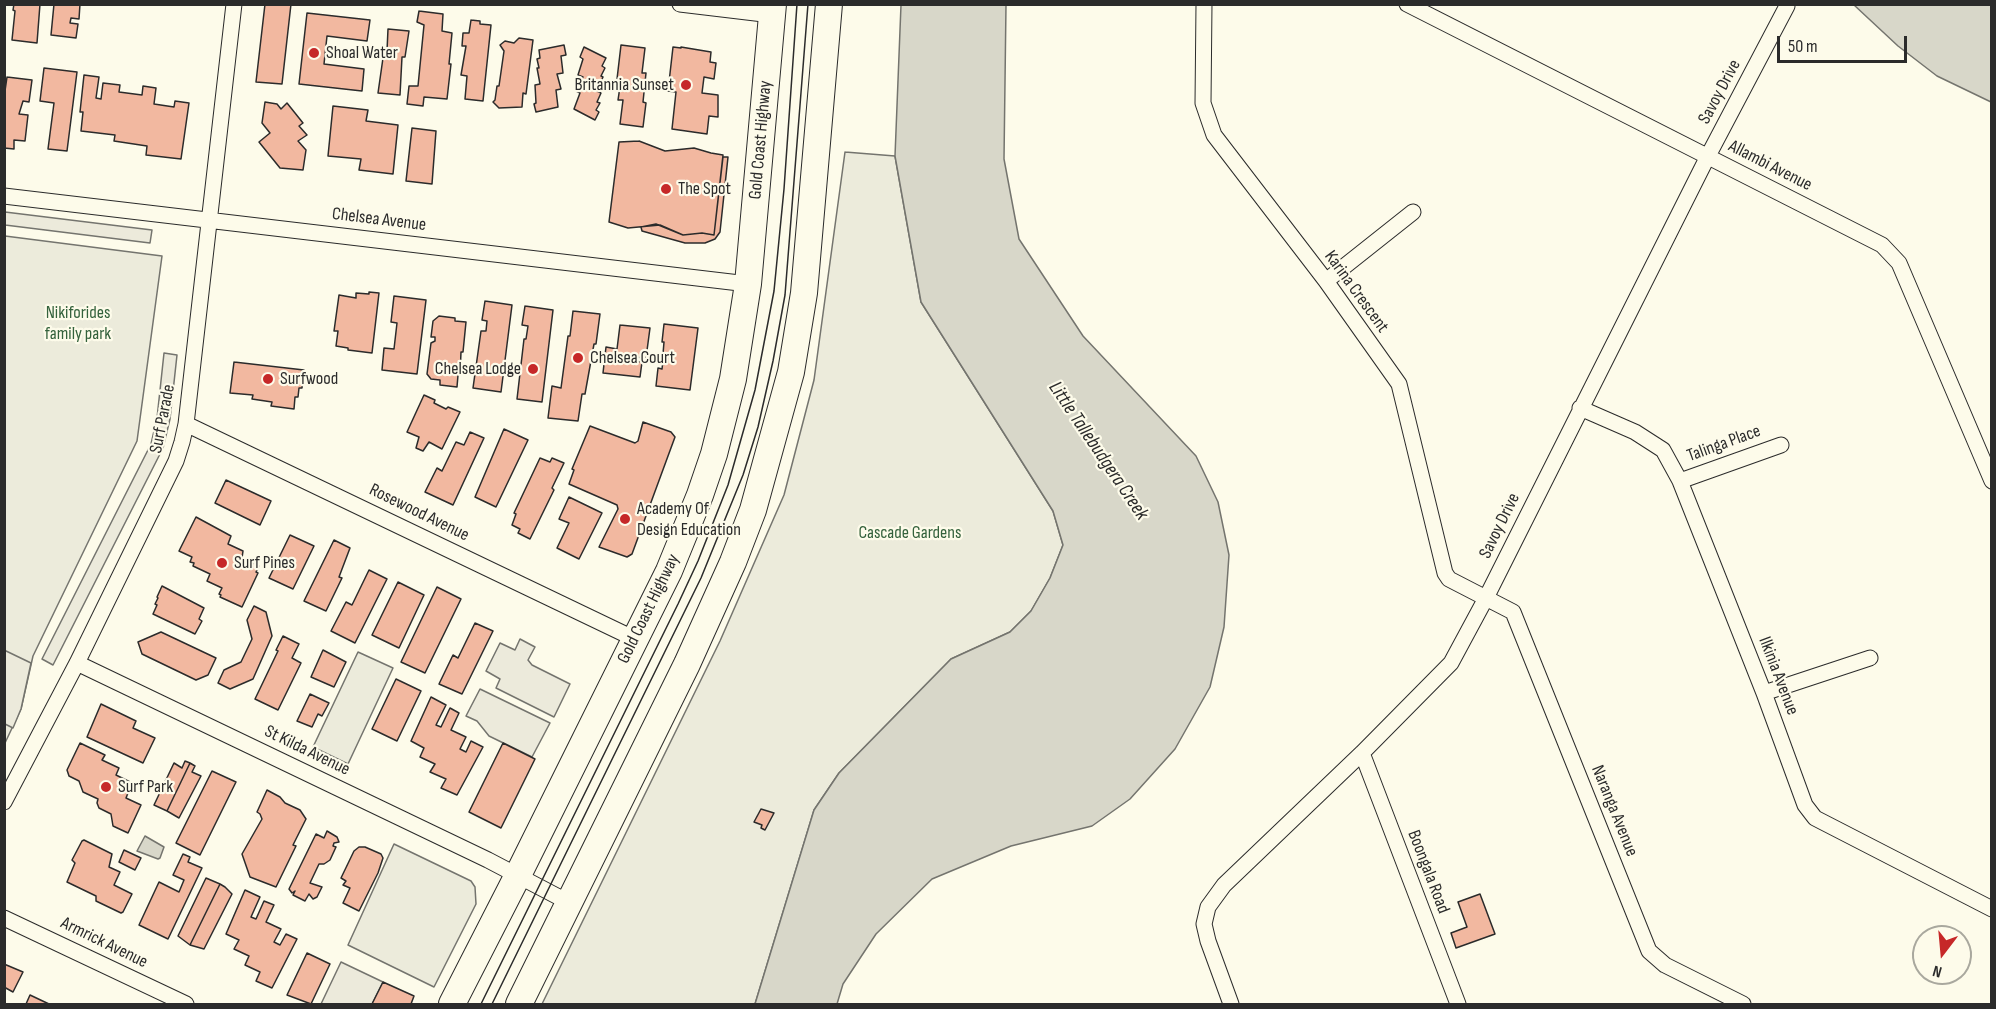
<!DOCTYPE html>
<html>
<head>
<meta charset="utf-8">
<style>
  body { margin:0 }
  #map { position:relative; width:1996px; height:1009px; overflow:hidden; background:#fdfbea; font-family:"Sofia Sans Condensed",sans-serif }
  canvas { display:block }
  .frame { position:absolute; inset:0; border:6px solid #2b2b2b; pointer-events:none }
  .north { position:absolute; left:1912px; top:925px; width:60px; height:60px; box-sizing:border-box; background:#fdfbea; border:2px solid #a9a89e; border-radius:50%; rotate:196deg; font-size:16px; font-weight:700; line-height:24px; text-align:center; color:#2b2b2b }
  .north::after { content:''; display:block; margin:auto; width:21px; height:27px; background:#c62828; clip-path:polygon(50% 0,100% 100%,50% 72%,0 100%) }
  .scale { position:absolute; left:1777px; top:36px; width:130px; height:27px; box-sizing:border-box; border:3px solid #2b2b2b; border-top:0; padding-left:8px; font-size:18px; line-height:21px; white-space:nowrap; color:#2b2b2b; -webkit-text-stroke:4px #fdfbea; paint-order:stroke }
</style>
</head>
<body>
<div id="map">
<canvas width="1996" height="1009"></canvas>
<div class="frame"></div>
<div class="north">N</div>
<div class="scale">50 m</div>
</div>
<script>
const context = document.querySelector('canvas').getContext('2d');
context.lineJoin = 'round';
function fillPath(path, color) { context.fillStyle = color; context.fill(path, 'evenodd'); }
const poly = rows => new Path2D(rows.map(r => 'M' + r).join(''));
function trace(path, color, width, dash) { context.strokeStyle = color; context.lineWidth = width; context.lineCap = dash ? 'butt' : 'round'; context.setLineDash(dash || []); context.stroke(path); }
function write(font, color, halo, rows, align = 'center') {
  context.font = font + ' "Sofia Sans Condensed",sans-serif'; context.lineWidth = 4.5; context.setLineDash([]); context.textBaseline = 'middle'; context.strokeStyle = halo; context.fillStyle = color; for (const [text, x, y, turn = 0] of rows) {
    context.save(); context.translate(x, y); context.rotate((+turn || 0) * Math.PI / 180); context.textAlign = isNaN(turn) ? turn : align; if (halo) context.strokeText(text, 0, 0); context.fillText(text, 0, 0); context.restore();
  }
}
const green = poly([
  [845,152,895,156,921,302,1053,511,1063,545,1050,578,1031,611,1010,632,951,659,839,773,814,810,755,1004,542,1004,720,641,784,495,814,380,845,152],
  [5,236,162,256,137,441,33,656,21,709,5,743,5,236],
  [358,652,393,668,348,764,313,747,358,652],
  [394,844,471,881,475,887,476,904,434,987,348,945,394,844]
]);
const parking = poly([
  [5,212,152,230,150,243,5,225,5,212],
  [164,353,177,355,170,419,163,448,53,665,42,659,151,444,157,418,164,353],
  [520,639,535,647,528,660,532,665,570,684,554,717,496,688,500,679,486,671,500,643,515,650,520,639],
  [4,650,31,663,21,709,13,728,5,724,4,650],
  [480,689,550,723,532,757,489,736,477,721,466,716,480,689],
  [341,962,383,982,372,1004,321,1004,341,962]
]);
const water = poly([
  [901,5,1006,5,1004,159,1019,239,1083,336,1196,456,1218,502,1229,555,1224,627,1210,687,1175,749,1130,799,1092,826,1011,846,932,879,876,934,843,984,837,1004,755,1004,814,810,839,773,951,659,1010,632,1031,611,1050,578,1063,545,1053,511,921,302,895,156,901,5],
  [1854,5,1991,5,1991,102,1937,76,1898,46,1854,5],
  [145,836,164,847,160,858,158,859,137,851,145,836]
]);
const building = poly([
  [14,4,40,4,37,43,12,40,15,11,13,10,14,4],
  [54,4,80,4,79,19,71,18,70,23,78,24,76,38,51,35,54,4],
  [265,4,291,4,282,84,256,82,265,4],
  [419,11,443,14,442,31,452,33,449,64,451,64,447,99,424,97,423,106,407,104,409,86,418,86,424,25,417,22,419,11],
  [307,13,370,20,367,41,327,36,324,64,364,69,362,91,299,84,307,13],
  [471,20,480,21,480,24,491,25,483,101,465,99,467,76,461,75,466,46,462,46,463,33,469,33,471,20],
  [388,29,409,31,405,57,402,57,400,95,378,93,384,51,387,51,388,29],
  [519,38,533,40,526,94,523,93,522,107,499,108,493,102,495,100,497,86,499,86,504,51,500,45,505,41,514,43,519,38],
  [564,45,566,55,561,56,563,73,557,74,561,89,556,90,558,107,536,112,534,104,536,103,535,85,540,84,537,68,539,68,537,59,540,58,539,50,564,45],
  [621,45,645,48,642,73,646,73,643,102,646,103,643,127,620,124,623,100,618,100,621,80,617,79,621,45],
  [584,47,606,58,602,66,605,68,601,76,603,77,597,91,601,93,597,102,600,103,596,110,599,112,595,120,574,109,580,93,576,91,583,77,578,75,583,59,580,57,584,47],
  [673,47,681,48,681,47,711,52,710,62,716,63,714,79,704,77,702,93,718,95,718,117,709,116,707,134,672,129,676,92,668,91,673,47],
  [44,68,77,72,67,151,48,149,54,103,40,101,44,68],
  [84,75,99,77,96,98,101,99,103,83,120,85,119,92,142,95,143,86,156,88,154,104,174,107,175,101,189,103,181,159,146,155,147,146,114,141,115,135,81,131,83,112,80,112,84,75],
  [7,77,32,80,29,102,23,101,19,114,28,115,25,141,14,140,14,149,4,148,4,98,7,77],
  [265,102,277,104,281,109,287,103,303,123,299,126,307,135,298,141,306,150,303,170,280,168,259,142,270,133,262,123,265,102],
  [333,106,368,110,366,121,398,125,393,174,359,170,361,159,328,156,333,106],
  [412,128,436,131,432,184,406,181,412,128],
  [639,141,665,151,694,148,711,153,723,155,714,235,702,233,683,235,660,225,628,228,609,222,619,142,639,141],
  [723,157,728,157,720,232,715,239,705,243,685,243,642,231,641,227,656,224,683,235,702,233,714,235,723,157],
  [369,292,379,293,372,353,348,350,348,348,336,346,338,331,334,331,339,295,356,298,356,293,369,294,369,292],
  [394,296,426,300,417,374,382,370,384,348,394,349,397,323,391,322,394,296],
  [485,301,512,305,501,392,473,388,481,331,486,331,487,321,482,320,485,301],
  [525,306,553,310,542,402,517,399,524,339,526,339,528,326,522,325,525,306],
  [573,311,600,314,596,344,594,344,585,394,582,394,578,421,548,418,552,386,561,388,568,336,570,336,573,311],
  [439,316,455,318,455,321,466,322,463,352,461,352,460,375,458,375,457,387,440,385,440,380,431,379,427,374,431,343,435,341,435,337,431,337,433,321,439,316],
  [664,324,698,328,690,390,656,386,658,368,662,369,663,361,667,361,668,354,663,354,664,342,662,342,664,324],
  [620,325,650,328,646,358,634,357,634,361,642,362,640,377,603,373,606,347,617,349,620,325],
  [234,362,304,370,302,388,299,388,298,397,295,397,294,409,271,406,272,402,252,399,253,395,230,393,234,362],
  [424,395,435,400,434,403,446,409,448,407,460,412,442,449,429,442,423,451,416,448,419,437,407,432,424,395],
  [643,422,671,432,675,437,632,554,627,557,599,547,618,509,617,505,569,484,574,470,572,469,590,426,635,443,638,441,643,422],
  [504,429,528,440,496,507,475,497,504,429],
  [470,432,484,438,453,505,425,492,437,468,442,471,456,442,464,445,470,432],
  [540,458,550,462,552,458,564,463,552,488,554,490,530,539,518,533,520,529,512,525,516,514,514,513,540,458],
  [226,480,271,501,260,525,215,503,226,480],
  [569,497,602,513,579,559,557,548,569,523,559,519,569,497],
  [196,517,231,536,228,544,243,551,242,558,259,566,256,572,258,573,242,607,220,597,221,595,219,594,222,588,207,581,210,574,193,566,194,563,190,562,192,557,179,551,196,517],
  [290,535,314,546,293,589,269,578,290,535],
  [334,540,350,548,339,577,342,578,326,611,304,601,334,540],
  [369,570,387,579,355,643,331,631,346,602,352,605,369,570],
  [398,582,424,595,399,648,372,635,398,582],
  [162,586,204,608,199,619,202,621,195,634,153,614,157,605,155,604,158,598,157,597,162,586],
  [437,587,461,599,425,673,401,662,437,587],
  [254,606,266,612,272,636,253,679,230,689,218,683,224,670,241,662,252,639,247,620,254,606],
  [475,623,493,631,462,694,439,684,453,655,458,658,475,623],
  [161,632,216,658,208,675,196,680,142,654,138,642,161,632],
  [283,636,299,644,292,658,301,663,278,710,255,699,278,651,276,650,283,636],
  [323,650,346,662,334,687,311,677,323,650],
  [396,679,421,691,397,741,372,729,396,679],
  [310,694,329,703,322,716,318,714,312,727,297,721,310,694],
  [431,697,446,705,436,725,441,727,450,708,459,713,451,730,466,737,460,749,466,752,471,741,483,747,457,795,441,788,446,779,430,772,435,764,420,757,424,748,411,741,431,697],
  [101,704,136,721,133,728,155,738,143,763,87,737,101,704],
  [80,743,105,755,102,760,119,768,116,775,132,783,126,798,141,805,128,833,113,826,111,814,99,808,97,803,98,799,83,792,79,781,69,776,67,770,80,743],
  [503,743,535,759,501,828,469,812,503,743],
  [185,761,190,763,167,811,154,805,174,763,182,768,185,761],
  [190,763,195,766,192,772,201,776,179,818,167,811,190,763],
  [212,771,236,782,200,855,176,843,212,771],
  [267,790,280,797,285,803,300,810,306,819,293,845,296,846,276,887,250,877,242,854,262,819,260,814,257,812,267,790],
  [761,809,774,813,765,830,761,828,762,825,754,822,761,809],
  [327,831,337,837,339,842,334,843,333,846,336,847,330,860,324,864,319,864,310,883,322,887,317,897,313,899,309,894,305,901,293,895,295,891,292,893,289,889,316,834,324,838,327,831],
  [84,840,112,854,109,867,120,872,114,885,132,894,123,912,121,913,96,901,96,896,67,882,75,863,72,860,82,841,84,840],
  [359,847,365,847,381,854,383,858,378,873,359,911,343,903,350,888,343,885,346,881,341,878,354,851,359,847],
  [124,850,141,858,135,870,119,862,124,850],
  [183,854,190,857,188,862,202,868,168,939,139,925,159,882,179,892,184,880,173,875,183,854],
  [206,878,220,884,190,945,178,936,206,878],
  [220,884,225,887,232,894,204,949,190,945,220,884],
  [245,890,260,897,251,917,256,919,264,901,274,905,266,922,281,929,274,942,280,945,286,934,297,939,272,988,256,981,260,972,245,965,249,956,234,949,239,940,226,934,245,890],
  [1480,894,1495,934,1456,948,1451,933,1467,927,1458,902,1480,894],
  [307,953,330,964,311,1004,287,995,307,953],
  [4,964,23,972,13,992,4,987,4,964],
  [383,982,414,996,411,1004,372,1004,383,982],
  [30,995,49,1004,26,1004,30,995]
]);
const minor = poly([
  [680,4,772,15],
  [1204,4,1203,103,1214,135,1326,281,1399,384,1445,573,1449,579,1513,612,1649,951,1665,965,1743,1004],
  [1407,4,1882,245,1899,263,1992,481],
  [4,196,748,284],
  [1326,281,1413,212],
  [1580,408,1635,432,1663,450,1680,481,1764,693,1805,805,1815,818,1992,909],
  [186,424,635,639],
  [1680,481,1781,445],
  [77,663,488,860,570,903],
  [1764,693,1870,658],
  [1362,753,1458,1004],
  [4,802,77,663,176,461,182,442,186,424,234,4],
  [4,918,186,1004],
  [1231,1004,1208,941,1204,924,1208,907,1224,885,1362,753,1451,663,1486,598,1708,156,1787,6]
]);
const trunk = poly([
  [452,1004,518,875,669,571,700,495,714,454,733,379,748,284,773,4],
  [519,1004,687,664,733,562,753,510,791,372,804,293,829,4]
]);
const tram = poly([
  [481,1004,678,604,698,561,728,485,755,390,774,291,784,189,797,4],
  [492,1004,701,578,743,475,758,427,773,361,785,295,808,4]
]);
const markers = [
  [314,53,6,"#c62828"],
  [686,85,6,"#c62828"],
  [666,189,6,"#c62828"],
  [578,358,6,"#c62828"],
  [533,369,6,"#c62828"],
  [268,379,6,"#c62828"],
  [625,519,6,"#c62828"],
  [222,563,6,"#c62828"],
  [106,787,6,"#c62828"]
];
const poiNames = [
  ["Shoal Water",326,53],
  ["Britannia Sunset",674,85,"right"],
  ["The Spot",678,189],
  ["Chelsea Court",590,358],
  ["Chelsea Lodge",521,369,"right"],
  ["Surfwood",280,379],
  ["Academy Of",637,509],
  ["Design Education",637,530],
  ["Surf Pines",234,563],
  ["Surf Park",118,787]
];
const streetNames = [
  ["Savoy Drive",1720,92,-62],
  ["Gold Coast Highway",761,140,-85],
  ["Allambi Avenue",1770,166,27],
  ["Chelsea Avenue",379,220,7],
  ["Karina Crescent",1356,292,54],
  ["Surf Parade",163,419,-79],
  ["Talinga Place",1724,444,-20],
  ["Rosewood Avenue",419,513,26],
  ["Savoy Drive",1500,526,-64],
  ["Gold Coast Highway",649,609,-64],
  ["Ilkinia Avenue",1778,676,69],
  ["St Kilda Avenue",307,751,26],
  ["Naranga Avenue",1614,811,68],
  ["Boongala Road",1428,872,69],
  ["Armrick Avenue",104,943,26]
];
const parkNames = [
  ["Nikiforides",78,313],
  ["family park",78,334],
  ["Cascade Gardens",910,533]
];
const waterNames = [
  ["Little Tallebudgera Creek",1098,451,56]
];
fillPath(green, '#ecebdb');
trace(green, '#74746e', 1.5);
fillPath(parking, '#eceadb');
trace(parking, '#74746e', 1.5);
fillPath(water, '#d8d7c9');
trace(water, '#74746e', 1.5);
fillPath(building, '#f2b8a0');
trace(building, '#2b2b2b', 1.5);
trace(minor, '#2b2b2b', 17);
trace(trunk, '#2b2b2b', 28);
trace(minor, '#fdfbea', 15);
trace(trunk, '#fdfbea', 26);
trace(tram, '#2b2b2b', 1.5);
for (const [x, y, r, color] of markers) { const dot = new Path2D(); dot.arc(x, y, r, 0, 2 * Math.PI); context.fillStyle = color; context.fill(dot); trace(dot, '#fdfbea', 2); }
write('18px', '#2b2b2b', '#fdfbea', poiNames, 'left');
write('18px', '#2b2b2b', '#fdfbea', streetNames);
write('18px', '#34623c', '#fdfbea', parkNames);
write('italic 20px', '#2b2b2b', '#fdfbea', waterNames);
</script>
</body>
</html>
